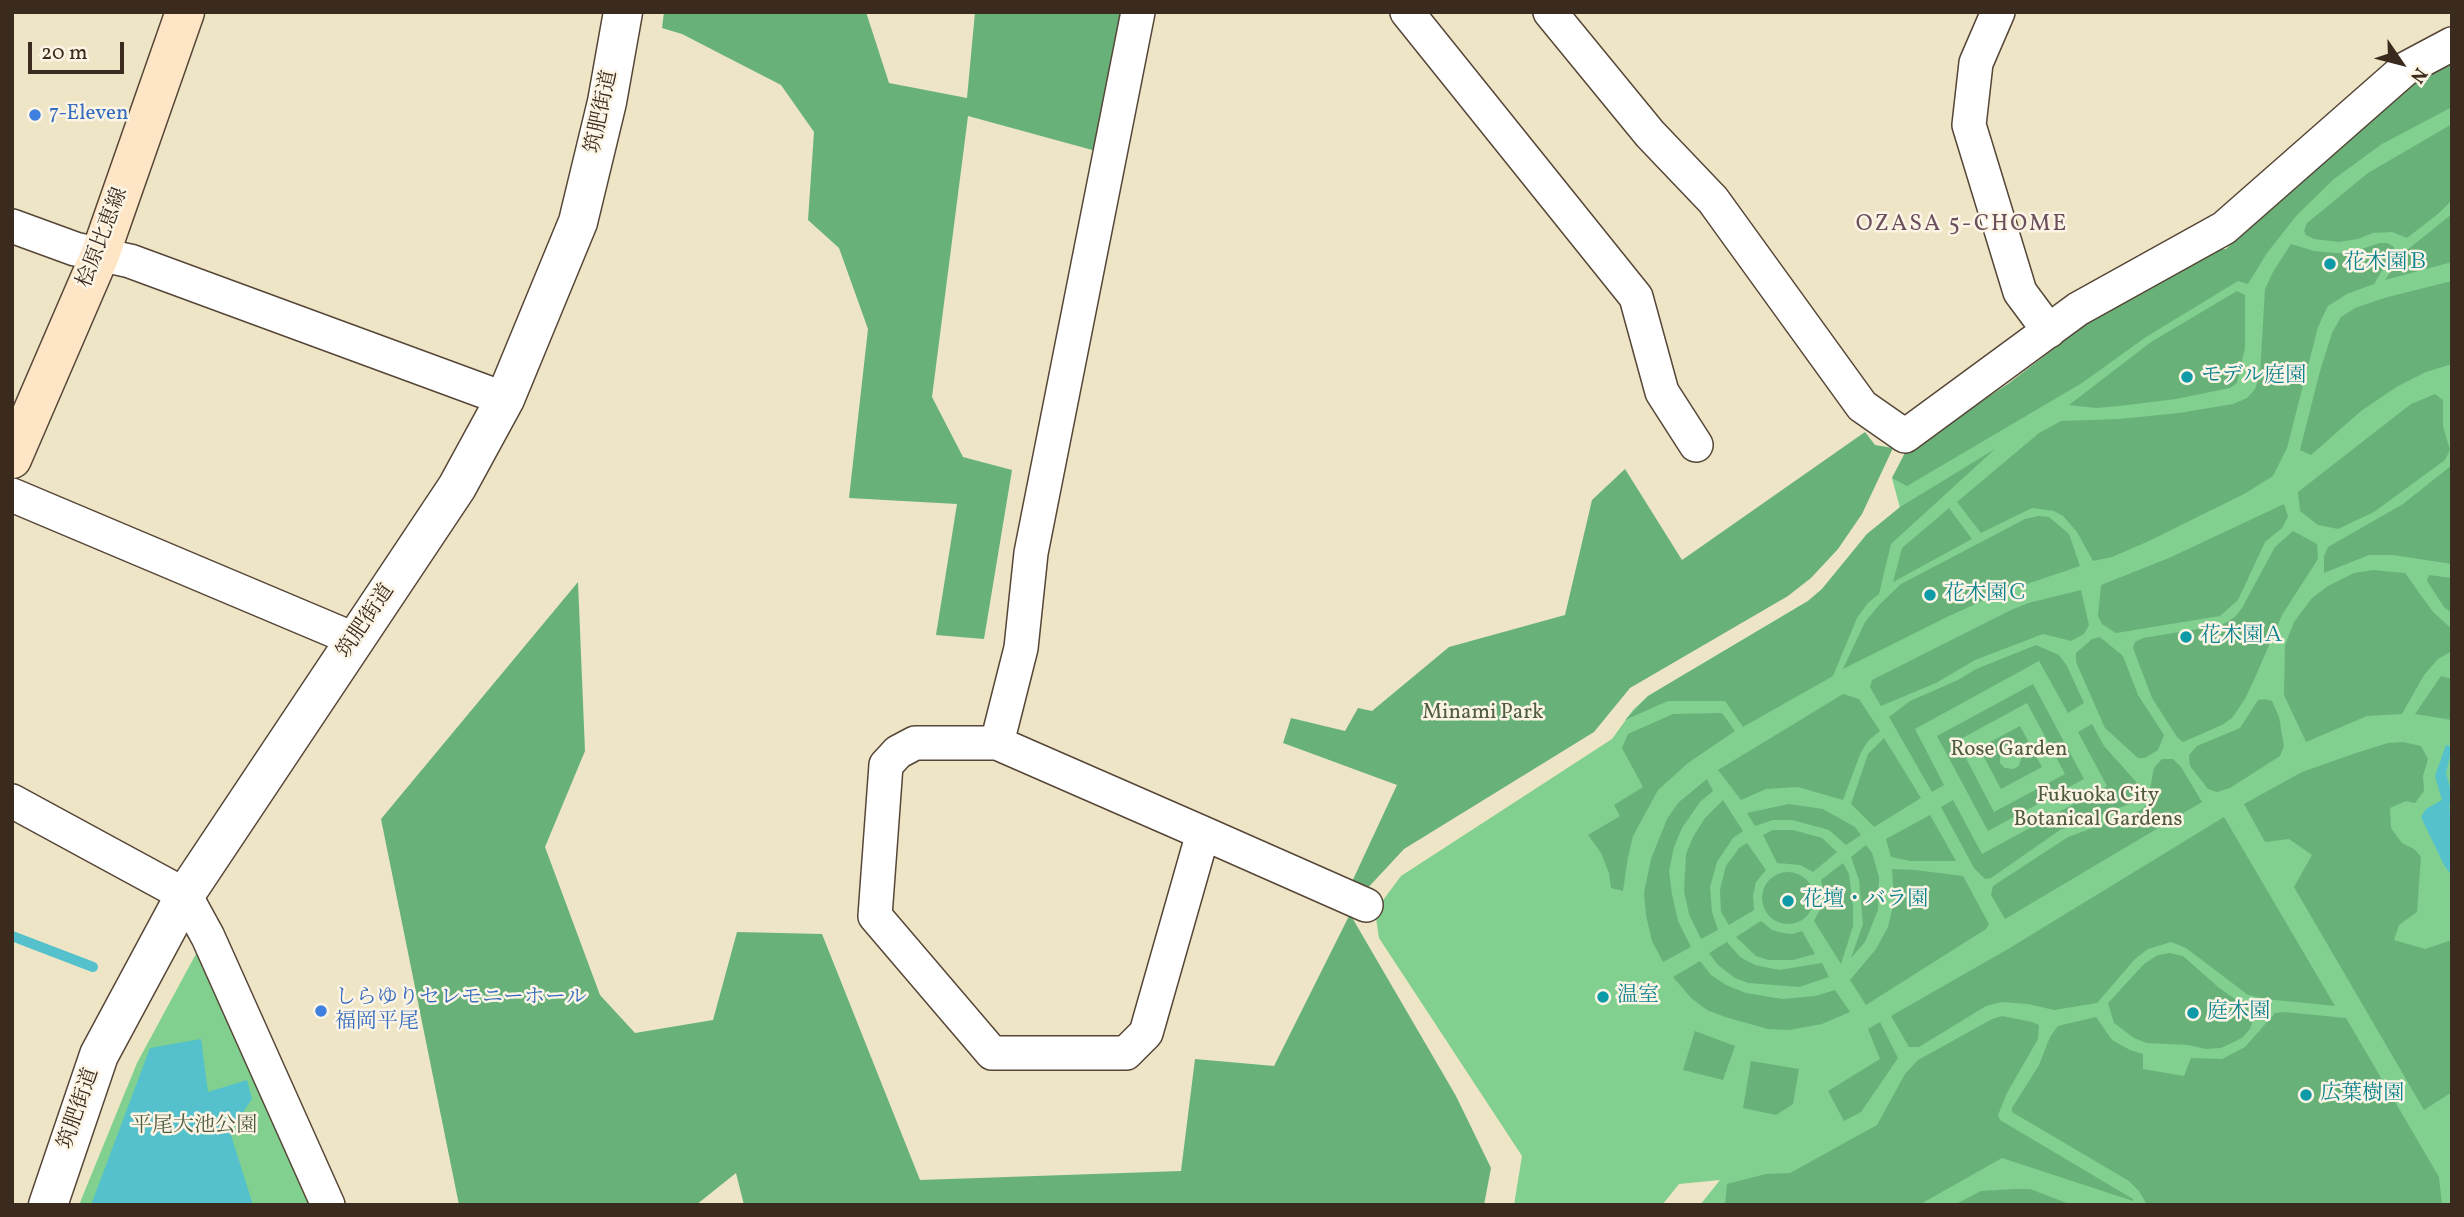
<!DOCTYPE html>
<html>
<head>
<meta charset="utf-8">
<style>
  body { margin:0 }
  #map { position:relative; width:2464px; height:1217px; overflow:hidden; background:#ede5c6; font-family:Vollkorn,serif }
  canvas { display:block }
  .frame { position:absolute; inset:0; border:14px solid #3b2a1e; pointer-events:none }
  .north { position:absolute; left:2366px; top:28px; width:70px; height:70px; -webkit-text-stroke:5px #fcf5e5; paint-order:stroke; rotate:125deg; font-size:19px; font-weight:700; line-height:28px; text-align:center; color:#3b2a1e }
  .north::after { content:''; display:block; margin:auto; width:24px; height:32px; background:#3b2a1e; clip-path:polygon(50% 0,100% 100%,50% 72%,0 100%) }
  .scale { position:absolute; left:28px; top:42px; width:96px; height:32px; box-sizing:border-box; border:4px solid #3b2a1e; border-top:0; padding-left:9px; font-size:21px; line-height:24px; white-space:nowrap; color:#3b2a1e; -webkit-text-stroke:5px #fcf5e5; paint-order:stroke }
</style>
</head>
<body>
<div id="map">
<canvas width="2464" height="1217"></canvas>
<div class="frame"></div>
<div class="north">N</div>
<div class="scale">20 m</div>
</div>
<script>
const context = document.querySelector('canvas').getContext('2d');
context.lineJoin = 'round';
function fillPath(path, color) { context.fillStyle = color; context.fill(path, 'evenodd'); }
const poly = rows => new Path2D(rows.map(r => 'M' + r).join(''));
function trace(path, color, width, dash) { context.strokeStyle = color; context.lineWidth = width; context.lineCap = dash ? 'butt' : 'round'; context.setLineDash(dash || []); context.stroke(path); }
function write(font, color, halo, rows, align = 'center') {
  context.font = font + ' Vollkorn,"Noto Serif JP",serif'; context.lineWidth = 5; context.setLineDash([]); context.textBaseline = 'middle'; context.strokeStyle = halo; context.fillStyle = color; for (const [text, x, y, turn = 0] of rows) {
    context.save(); context.translate(x, y); context.rotate((+turn || 0) * Math.PI / 180); context.textAlign = isNaN(turn) ? turn : align; if (halo) context.strokeText(text, 0, 0); context.fillText(text, 0, 0); context.restore();
  }
}
const green = poly([
  [2452,58,2452,1205,1700,1205,1720,1180,1679,1184,1662,1205,1514,1205,1522,1156,1379,938,1375,911,1401,876,1612,739,1633,710,1648,696,1808,601,1822,589,1867,534,1900,508,1892,478,1906,451,2008,384,2059,345,2103,305,2211,250,2226,249,2339,141],
  [197,952,315,1205,79,1205,137,1063]
]);
const forest = poly([
  [664,12,866,12,889,83,967,98,975,12,1121,12,1096,151,968,116,932,397,963,457,1012,470,984,639,936,635,957,504,849,498,868,329,839,248,808,220,814,132,781,85,682,34,662,28],
  [2452,58,2452,107,2382,144,2334,179,2296,216,2267,253,2248,284,2238,281,2146,337,2082,383,1907,486,1892,478,1906,451,2008,384,2059,345,2103,305,2211,250,2226,249,2339,141,2414,78],
  [2452,124,2452,200,2439,213,2407,238,2392,232,2373,233,2358,239,2339,242,2314,239,2306,235,2304,231,2307,223,2368,173],
  [2452,214,2452,262,2385,280,2402,254],
  [2380,243,2387,243,2394,247,2394,251,2374,284,2347,294,2328,306,2324,314,2318,327,2287,448,2273,476,2244,494,2149,541,2112,557,2093,561,2077,532,2063,516,2054,511,2032,508,1981,533,1957,502,2039,433,2061,421,2119,419,2179,413,2233,404,2247,398,2255,389,2260,374,2265,289,2273,272,2291,244,2314,251,2336,253,2352,252],
  [2452,281,2452,364,2426,372,2398,386,2361,411,2311,455,2300,450,2320,371,2332,333,2341,317,2355,308,2384,298],
  [2237,291,2245,295,2245,348,2237,383,2230,388,2176,399,2119,406,2096,408,2069,405,2151,342],
  [2435,394,2443,400,2443,426,2450,450,2445,460,2374,512,2338,529,2318,525,2300,511,2298,492,2411,404],
  [1865,432,1875,445,1893,448,1862,514,1838,549,1811,578,1788,596,1630,688,1594,732,1404,849,1364,892,1350,886,1397,785,1283,743,1291,718,1345,731,1358,708,1372,711,1449,647,1565,615,1592,500,1625,469,1682,560],
  [1995,449,1891,544,1879,594,1868,603,1857,618,1833,676,1743,727,1725,701,1668,701,1625,720,1648,696,1808,601,1822,589,1867,534,1900,507],
  [2452,465,2452,564,2393,555,2369,555,2324,573,2324,556,2328,547,2403,504],
  [2284,504,2288,517,2282,528,2265,542,2238,600,2220,616,2116,633,2102,624,2098,616,2101,585,2169,558],
  [1949,508,1972,539,1893,582,1902,548],
  [2038,516,2049,517,2069,534,2080,566,2000,593,1949,616,1843,669,1865,622,1880,604,1901,584,2025,519],
  [2293,531,2317,544,2318,559,2282,615,2254,680,2245,699,2232,718,2222,725,2183,742,2177,737,2152,698,2133,648,2135,642,2143,638,2222,625,2235,617,2242,608,2275,547],
  [2373,570,2405,573,2433,612,2452,629,2452,651,2438,659,2424,675,2402,714,2367,716,2306,742,2284,695,2285,645,2294,622,2312,598,2328,586,2354,573],
  [2429,575,2452,578,2452,613,2444,607,2427,581],
  [578,582,585,751,545,847,600,995,635,1033,713,1020,737,932,822,934,920,1180,1181,1171,1195,1059,1274,1066,1350,914,1456,1096,1491,1168,1484,1205,744,1205,736,1173,696,1205,459,1205,381,819],
  [2081,590,2089,625,2084,634,2071,641,2043,634,1975,660,1936,683,1881,706,1870,687,1872,680,2011,610,2028,603],
  [2100,637,2123,656,2138,695,2164,735,2158,750,2145,758,2138,758,2105,728,2076,662,2076,653,2092,639],
  [2036,645,2059,655,2067,666,2084,703,2068,713,2039,661,1915,729,1944,785,1932,792,1889,717,1910,701,1958,680,1976,669],
  [2441,676,2452,679,2452,720,2415,714],
  [2033,684,2084,779,1988,831,1937,736],
  [2027,703,2065,774,1994,812,1957,741],
  [1843,694,1859,699,1880,731,1869,740,1861,752,1843,800,1798,787,1766,789,1741,800,1718,770],
  [2265,699,2272,701,2279,717,2284,746,2280,756,2230,788,2217,792,2208,789,2190,766,2189,755,2197,746,2240,728,2258,700],
  [1722,713,1735,731,1688,763,1658,790,1633,836,1628,857,1623,891,1611,888,1609,873,1601,853,1588,835,1620,816,1614,805,1643,787,1622,748,1628,734,1673,714],
  [2092,724,2104,746,2139,785,2135,802,2060,830,1991,878,1985,879,1974,868,1941,807,1953,800,1982,854,2107,786,2078,732],
  [2020,726,2042,767,2001,789,1979,748],
  [2007,747,2018,749,2022,755,2019,766,2013,769,2005,768,2000,763,2000,752],
  [1884,738,1921,798,1874,827,1851,804,1868,754],
  [2403,742,2421,746,2428,759,2423,776,2424,791,2415,803,2406,801,2390,808,2391,828,2402,843,2414,849,2421,857,2417,912,2399,925,2394,940,2425,949,2452,940,2452,1092,2424,1110,2294,887,2312,855,2289,839,2265,842,2244,804,2302,772,2359,752,2388,743],
  [2162,759,2173,759,2181,767,2202,802,2005,919,1991,895,1993,886,2068,837,2141,810,2147,804,2154,768],
  [1707,779,1713,791,1700,802,1682,828,1674,847,1669,871,1672,894,1678,921,1691,947,1663,962,1652,941,1646,915,1644,893,1651,859,1667,819,1679,802],
  [1723,800,1743,831,1733,838,1717,862,1710,887,1712,912,1718,930,1701,939,1689,914,1684,891,1686,854,1693,837,1705,818],
  [1789,804,1823,809,1855,827,1861,835,1846,845,1829,830,1792,820,1773,820,1755,826,1747,813],
  [1930,815,1956,861,1910,861,1891,857,1886,839],
  [2224,817,2335,1006,2265,999,2248,995,2186,948,2171,942,2148,949,2135,959,2097,1003,2054,1010,2028,1004,2002,1002,1986,1006,1919,1047,1909,1047,1891,1016,2008,949],
  [1773,830,1793,830,1822,838,1837,852,1813,872,1800,865,1777,863,1763,835],
  [1747,843,1766,870,1756,882,1753,895,1754,910,1729,925,1721,912,1720,889,1726,866,1739,848],
  [1866,845,1872,853,1879,877,1878,910,1865,942,1851,958,1863,924,1859,880,1851,857],
  [1843,863,1849,874,1853,907,1853,926,1841,964,1814,921,1825,900,1821,880],
  [1892,869,1915,870,1963,876,1989,924,1986,929,1866,1005,1850,980,1876,949,1888,927,1894,902],
  '1762 898a26 26 0 1 1 52 0a26 26 0 1 1-52 0Z',
  [1761,921,1772,930,1783,933,1792,934,1802,931,1815,954,1793,960,1768,960,1756,956,1736,937],
  [1727,942,1740,957,1755,965,1779,970,1822,963,1829,977,1799,987,1748,983,1735,978,1718,965,1709,953],
  [2170,953,2183,956,2218,987,2238,1001,2253,1006,2254,1017,2250,1029,2242,1038,2221,1048,2206,1049,2188,1045,2147,1043,2134,1038,2114,1023,2108,1003,2144,964,2158,955],
  [1700,961,1711,975,1726,985,1746,993,1782,999,1815,996,1835,990,1850,1012,1822,1024,1789,1030,1768,1029,1725,1017,1707,1010,1691,998,1673,977],
  [2284,1012,2346,1018,2439,1177,2442,1205,2147,1205,2139,1191,2129,1181,2012,1112,2012,1108,2039,1065,2050,1037,2058,1026,2096,1017,2112,1040,2130,1050,2143,1054,2143,1069,2184,1076,2191,1058,2222,1059,2245,1047,2275,1013],
  [2002,1016,2032,1022,2039,1025,2038,1039,2007,1093,1998,1115,2000,1120,2133,1199,2133,1201,2002,1158,1919,1205,1725,1205,1727,1184,1766,1174,1790,1173,1877,1125,1905,1074,1918,1060,1992,1019],
  [1880,1022,1898,1058,1861,1112,1844,1121,1828,1091,1880,1059,1868,1029],
  [1695,1031,1735,1046,1723,1080,1683,1070],
  [1751,1061,1799,1069,1793,1104,1776,1115,1743,1108],
  [2015,1189,2030,1189,2072,1205,1954,1205,1981,1191]
]);
const water = poly([
  [2446,745,2452,747,2446,773,2452,795,2449,808,2452,816,2452,876,2444,865,2421,817,2426,809,2442,800,2435,776],
  [201,1039,208,1092,247,1080,252,1099,230,1132,253,1205,91,1205,150,1048]
]);
const stream = poly([
  [12,936,93,967]
]);
const minor = poly([
  [1407,12,1636,297,1662,392,1696,445],
  [1550,12,1650,134,1713,200,1862,406,1905,436,2078,309,2224,228,2405,69,2452,44],
  [1998,12,1976,63,1969,125,2020,292,2049,331],
  [12,226,75,249,130,261,505,399],
  [12,495,356,640],
  [997,743,1021,648,1031,553,1138,12],
  [12,801,185,895,208,937,328,1205],
  [1203,833,1146,1033,1126,1053,992,1053,875,916,886,765,898,752,915,743,997,743,1203,833,1366,905]
]);
const tertiary = poly([
  [48,1205,99,1055,185,895,457,487,505,399,578,222,607,102,623,12]
]);
const secondary = poly([
  [12,459,100,255,185,12]
]);
const markers = [
  [35,115,7,"#3f7fe0"],
  [2330,264,7,"#0f9aa8"],
  [2187,377,7,"#0f9aa8"],
  [1930,595,7,"#0f9aa8"],
  [2186,637,7,"#0f9aa8"],
  [1788,901,7,"#0f9aa8"],
  [1603,997,7,"#0f9aa8"],
  [321,1011,7,"#3f7fe0"],
  [2193,1013,7,"#0f9aa8"],
  [2306,1095,7,"#0f9aa8"]
];
const streetNames = [
  ["筑肥街道",603,112,-78],
  ["桧原比恵線",104,238,-69],
  ["筑肥街道",367,622,-56],
  ["筑肥街道",80,1109,-71]
];
const shopNames = [
  ["7-Eleven",49,115],
  ["しらゆりセレモニーホール",335,999],
  ["福岡平尾",335,1023]
];
const cultureNames = [
  ["花木園Ｂ",2344,264],
  ["モデル庭園",2201,377],
  ["花木園Ｃ",1944,595],
  ["花木園Ａ",2200,637],
  ["花壇・バラ園",1802,901],
  ["温室",1617,997],
  ["庭木園",2207,1013],
  ["広葉樹園",2320,1095]
];
const parkNames = [
  ["Minami Park",1483,714],
  ["Rose Garden",2009,751],
  ["Fukuoka City",2098,797],
  ["Botanical Gardens",2098,821],
  ["平尾大池公園",194,1127]
];
const neighbourhoodNames = [
  ["OZASA 5-CHOME",1962,226]
];
fillPath(green, '#81d08f');
fillPath(forest, '#68b27a');
fillPath(water, '#54c1cc');
trace(stream, '#54c1cc', 10);
trace(minor, '#564637', 36);
trace(tertiary, '#564637', 41);
trace(secondary, '#564637', 41);
trace(minor, '#fff', 33);
trace(tertiary, '#fff', 38);
trace(secondary, '#fde5c5', 38);
for (const [x, y, r, color] of markers) { const dot = new Path2D(); dot.arc(x, y, r, 0, 2 * Math.PI); context.fillStyle = color; context.fill(dot); trace(dot, '#fcf5e5', 2.5); }
write('21px', '#3b2a1e', '#fcf5e5', streetNames);
write('21px', '#366cbe', '#fcf5e5', shopNames, 'left');
write('21px', '#0d838f', '#fcf5e5', cultureNames, 'left');
write('21px', '#505c40', '#fcf5e5', parkNames);
context.letterSpacing = '2px';
write('23px', '#6c4f5d', '#fcf5e5', neighbourhoodNames);
context.letterSpacing = '0px';
</script>
</body>
</html>
